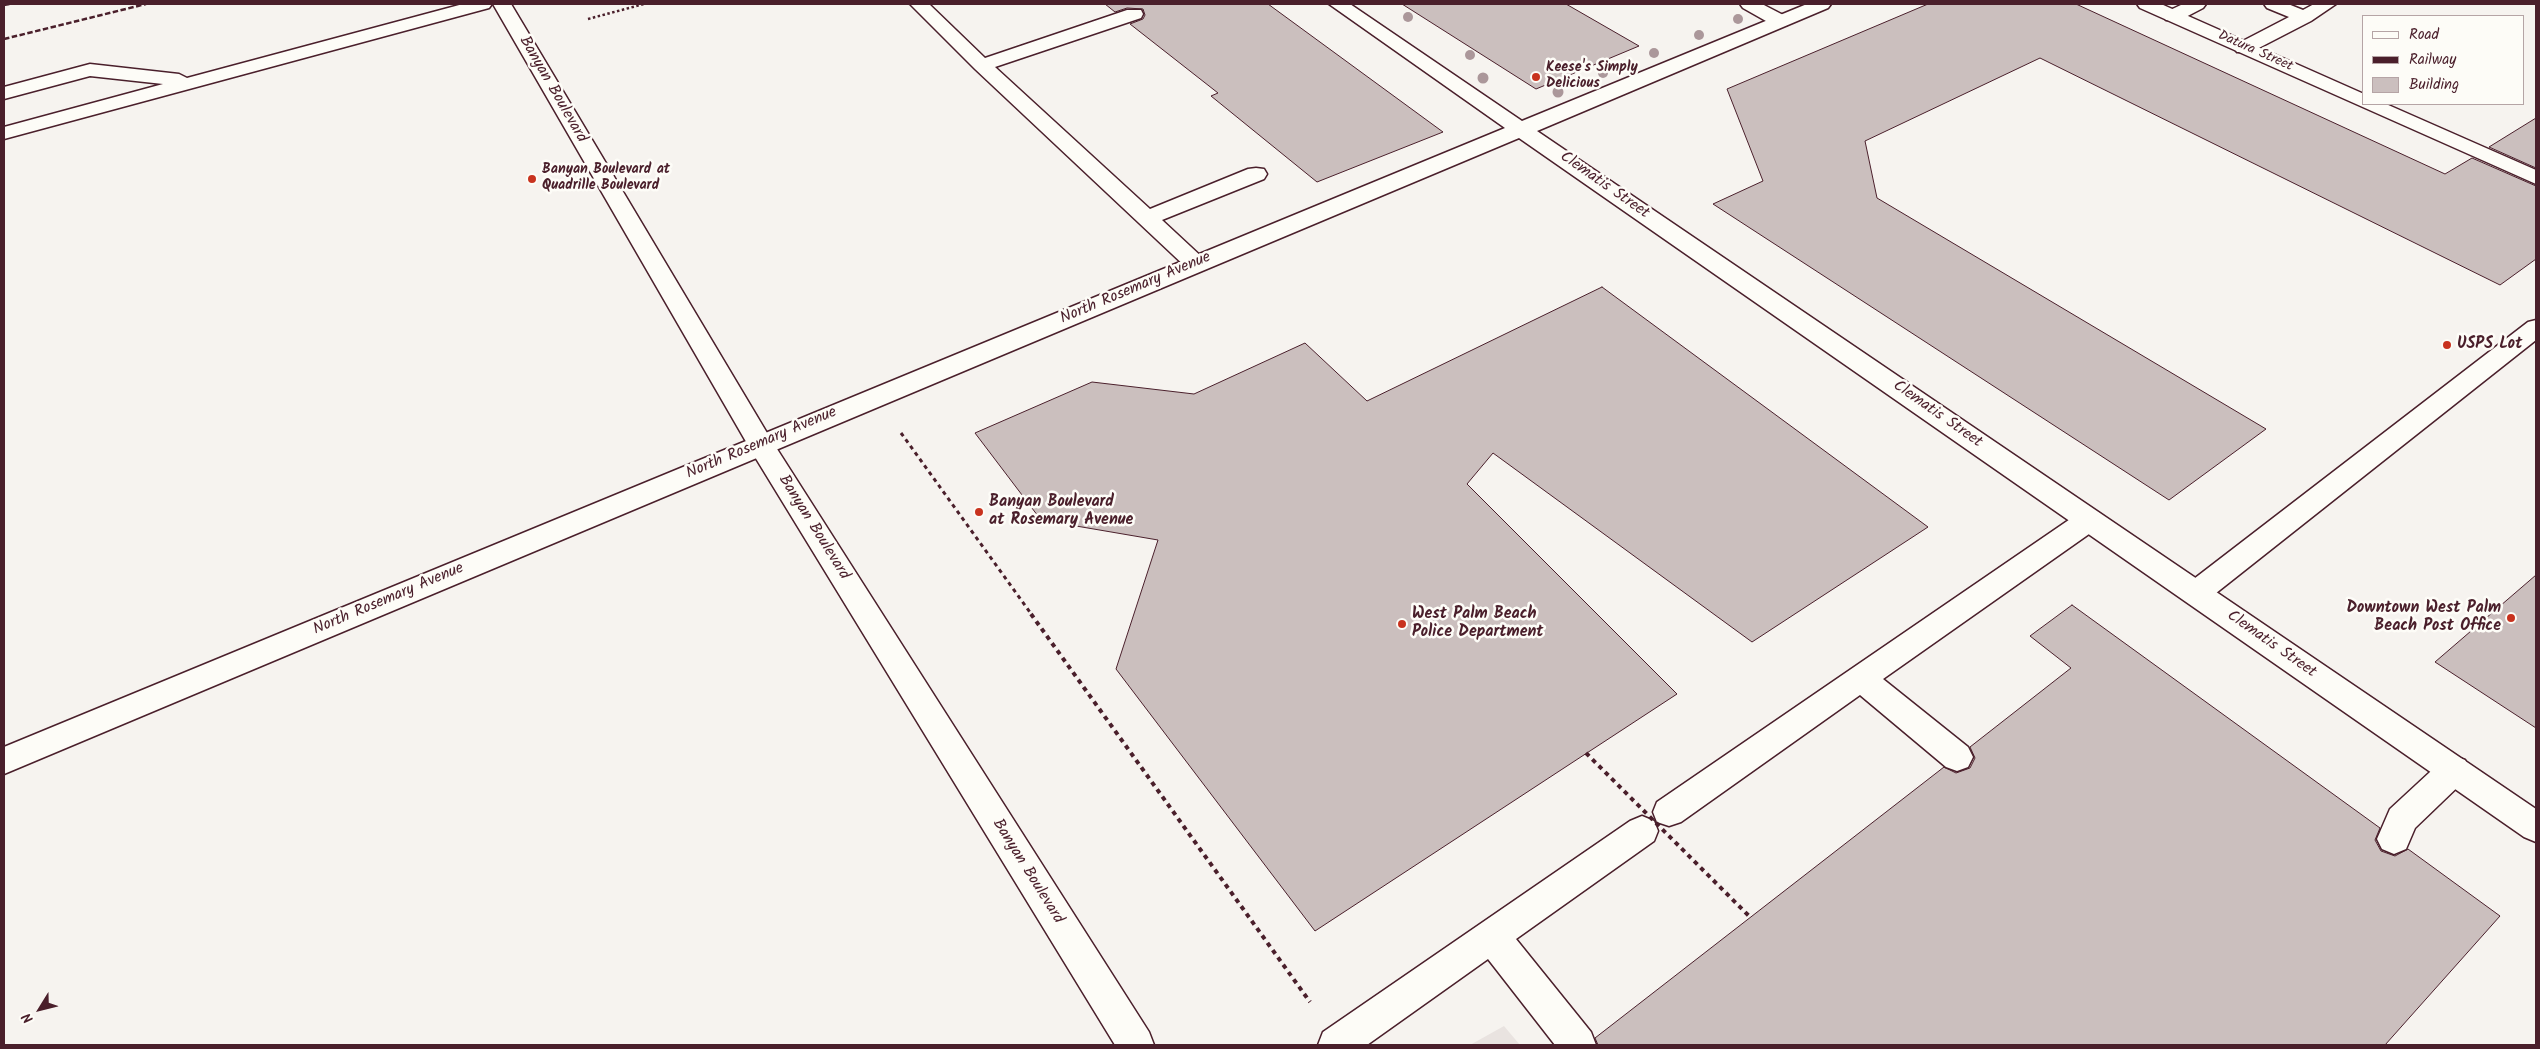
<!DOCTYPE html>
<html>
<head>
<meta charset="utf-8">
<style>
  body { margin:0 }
  #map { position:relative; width:2540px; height:1049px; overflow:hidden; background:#f6f3ef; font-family:Kalam,sans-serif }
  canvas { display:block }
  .frame { position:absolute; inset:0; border:5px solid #4a1f2b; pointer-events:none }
  .legend { position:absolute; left:2362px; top:15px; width:162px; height:90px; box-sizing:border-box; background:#fdfcf7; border:1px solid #b5a4a5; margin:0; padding:6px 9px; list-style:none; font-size:15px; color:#4a1f2b }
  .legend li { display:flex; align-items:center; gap:10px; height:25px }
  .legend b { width:25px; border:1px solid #b5a4a5 }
  .north { position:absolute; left:15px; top:984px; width:50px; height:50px; -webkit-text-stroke:4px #fdfcf7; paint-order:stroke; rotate:234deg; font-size:14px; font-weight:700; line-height:20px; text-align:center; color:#4a1f2b }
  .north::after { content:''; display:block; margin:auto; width:18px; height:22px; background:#4a1f2b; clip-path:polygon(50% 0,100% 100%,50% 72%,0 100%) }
</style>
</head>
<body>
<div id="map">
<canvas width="2540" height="1049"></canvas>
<div class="frame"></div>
<ul class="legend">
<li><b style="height:6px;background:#fdfcf7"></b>Road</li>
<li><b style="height:6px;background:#4a1f2b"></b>Railway</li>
<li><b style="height:14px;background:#cbbfbe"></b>Building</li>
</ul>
<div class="north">N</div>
</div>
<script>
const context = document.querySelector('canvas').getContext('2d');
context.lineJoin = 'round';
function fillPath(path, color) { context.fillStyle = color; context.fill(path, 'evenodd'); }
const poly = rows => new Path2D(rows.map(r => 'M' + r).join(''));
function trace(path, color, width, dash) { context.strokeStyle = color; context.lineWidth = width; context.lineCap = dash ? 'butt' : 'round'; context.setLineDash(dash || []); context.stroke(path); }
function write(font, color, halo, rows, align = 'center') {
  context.font = font + ' Kalam,sans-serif'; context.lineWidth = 5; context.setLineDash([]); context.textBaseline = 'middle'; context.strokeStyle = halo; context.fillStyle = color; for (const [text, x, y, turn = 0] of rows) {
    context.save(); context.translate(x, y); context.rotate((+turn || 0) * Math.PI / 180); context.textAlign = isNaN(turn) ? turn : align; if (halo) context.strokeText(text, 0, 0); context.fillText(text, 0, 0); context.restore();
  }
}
const built = poly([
  [1504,1026,1520,1045,1470,1045]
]);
const building = poly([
  [1105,4,1268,4,1443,132,1317,182,1211,96,1218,93,1130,24,1143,19,1145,15,1143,9,1127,8,1115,12,1105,4],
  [1402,4,1566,4,1639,46,1536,89,1402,4],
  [1928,4,2076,4,2445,174,2472,158,2536,186,2536,259,2500,285,2040,58,1865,141,1877,198,2266,429,2169,500,1713,204,1763,181,1727,89,1928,4],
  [2536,118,2536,168,2489,147,2536,118],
  [1602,287,1928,527,1752,642,1493,453,1467,484,1677,694,1315,931,1116,669,1158,540,1041,520,975,433,1092,382,1194,394,1305,343,1367,401,1602,287],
  [2536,575,2536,728,2435,662,2536,575],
  [2072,605,2380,828,2375,840,2381,851,2395,856,2408,849,2500,916,2385,1045,1598,1045,1595,1038,1944,767,1956,773,1970,768,1975,758,1970,747,2071,668,2030,636,2072,605]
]);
const pathFar2 = poly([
  [588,19,644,4]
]);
const pathFar1 = poly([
  [901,433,1032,615]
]);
const path = poly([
  [1031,614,1310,1002]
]);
const lane = poly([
  [463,4,492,4,489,8,4,139,4,127,163,84,90,76,4,99,4,87,90,64,179,74,187,78,463,4],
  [910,4,929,4,985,58,1127,10,1141,10,1143,14,1141,18,995,67,1150,209,1248,169,1256,168,1264,169,1267,174,1264,179,1162,220,1204,259,1207,264,1204,269,1196,271,1188,269,975,69,910,4],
  [1740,4,1762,4,1787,17,1789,21,1787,25,1773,25,1743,8,1740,4],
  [2183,4,2206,4,2203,8,2180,20,2166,20,2164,16,2166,12,2183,4],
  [2264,4,2288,4,2303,10,2314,4,2336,4,2311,21,2251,52,2237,52,2234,48,2237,44,2289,17,2267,8,2264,4],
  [2536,320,2536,340,2206,601,2196,604,2186,601,2182,593,2186,585,2528,322,2536,320],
  [2089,510,2099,513,2103,520,2099,527,1883,679,1968,747,1973,757,1968,767,1957,771,1946,767,1860,695,1681,822,1669,826,1657,822,1653,812,1657,802,2079,513,2089,510],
  [2454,756,2465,760,2470,770,2465,780,2415,828,2406,849,2394,854,2382,849,2377,839,2390,809,2443,760,2454,756],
  [1642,816,1654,821,1658,831,1654,841,1516,939,1591,1032,1596,1045,1555,1045,1488,959,1367,1045,1318,1045,1323,1032,1630,821,1642,816]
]);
const street = poly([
  [1329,4,1350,4,1522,121,1807,4,1831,4,1828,8,1537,131,2536,809,2536,842,2524,837,1519,138,4,774,4,747,1505,128,1329,4],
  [2137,4,2161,4,2364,94,2364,104,2386,104,2536,170,2536,184,2140,8,2137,4]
]);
const secondary = poly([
  [493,4,511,4,770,438,1149,1032,1154,1045,1115,1045,752,452,493,4]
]);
const rail = poly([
  [4,5,10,4],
  [4,39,146,4]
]);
const pathBridge = poly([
  [1586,753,1750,917]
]);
const trees = [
  [1408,17,5],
  [1738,19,5],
  [1699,35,5],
  [1654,53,5],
  [1470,55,5],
  [1603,73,5],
  [1483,78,5.5],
  [1558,92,5.5]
];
const markers = [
  [1536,77,5,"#c8321e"],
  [532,179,5,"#c8321e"],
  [2447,345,5,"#c8321e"],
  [979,512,5,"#c8321e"],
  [2511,618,5,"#c8321e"],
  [1402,624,5,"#c8321e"]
];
const farStreetnames = [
  ["Datura Street",2255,52,24]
];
const farPoinames = [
  ["Keese's Simply",1546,69],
  ["Delicious",1546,85],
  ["Banyan Boulevard at",542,171],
  ["Quadrille Boulevard",542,187]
];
const streetNames = [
  ["Banyan Boulevard",552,90,60],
  ["Clematis Street",1604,186,35],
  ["North Rosemary Avenue",1136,289,-23],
  ["Clematis Street",1937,415,35],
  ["North Rosemary Avenue",762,444,-23],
  ["Banyan Boulevard",813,528,58],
  ["North Rosemary Avenue",389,600,-23],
  ["Clematis Street",2271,645,35],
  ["Banyan Boulevard",1027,872,58]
];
const poiNames = [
  ["USPS Lot",2457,345],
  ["Banyan Boulevard",989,503],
  ["at Rosemary Avenue",989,521],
  ["Downtown West Palm",2501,609,"right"],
  ["Beach Post Office",2501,627,"right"],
  ["West Palm Beach",1412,615],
  ["Police Department",1412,633]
];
fillPath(built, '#e9e3e0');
fillPath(building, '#cbbfbe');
trace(building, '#4a1f2b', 1);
trace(lane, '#4a1f2b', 3);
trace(street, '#4a1f2b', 3);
trace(secondary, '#4a1f2b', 3);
trace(pathFar2, '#4a1f2b', 2.5, [2.5, 2.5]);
trace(pathFar1, '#4a1f2b', 3, [4, 4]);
trace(path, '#4a1f2b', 4, [4.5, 4.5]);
fillPath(lane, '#fdfcf7');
fillPath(street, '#fdfcf7');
fillPath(secondary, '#fdfcf7');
trace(rail, '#4a1f2b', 2.5, [5.5, 2.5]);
trace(pathBridge, '#4a1f2b', 4, [4.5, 4.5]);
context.fillStyle = '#ab979a';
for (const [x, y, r] of trees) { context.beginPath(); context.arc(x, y, r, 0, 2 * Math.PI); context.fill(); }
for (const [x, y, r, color] of markers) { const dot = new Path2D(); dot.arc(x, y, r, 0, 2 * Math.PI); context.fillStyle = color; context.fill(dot); trace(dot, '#fdfcf7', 2); }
write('14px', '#4a1f2b', '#fdfcf7', farStreetnames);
write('bold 14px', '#4a1f2b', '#fdfcf7', farPoinames, 'left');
write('16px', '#4a1f2b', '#fdfcf7', streetNames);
write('bold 16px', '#4a1f2b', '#fdfcf7', poiNames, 'left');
</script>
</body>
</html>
